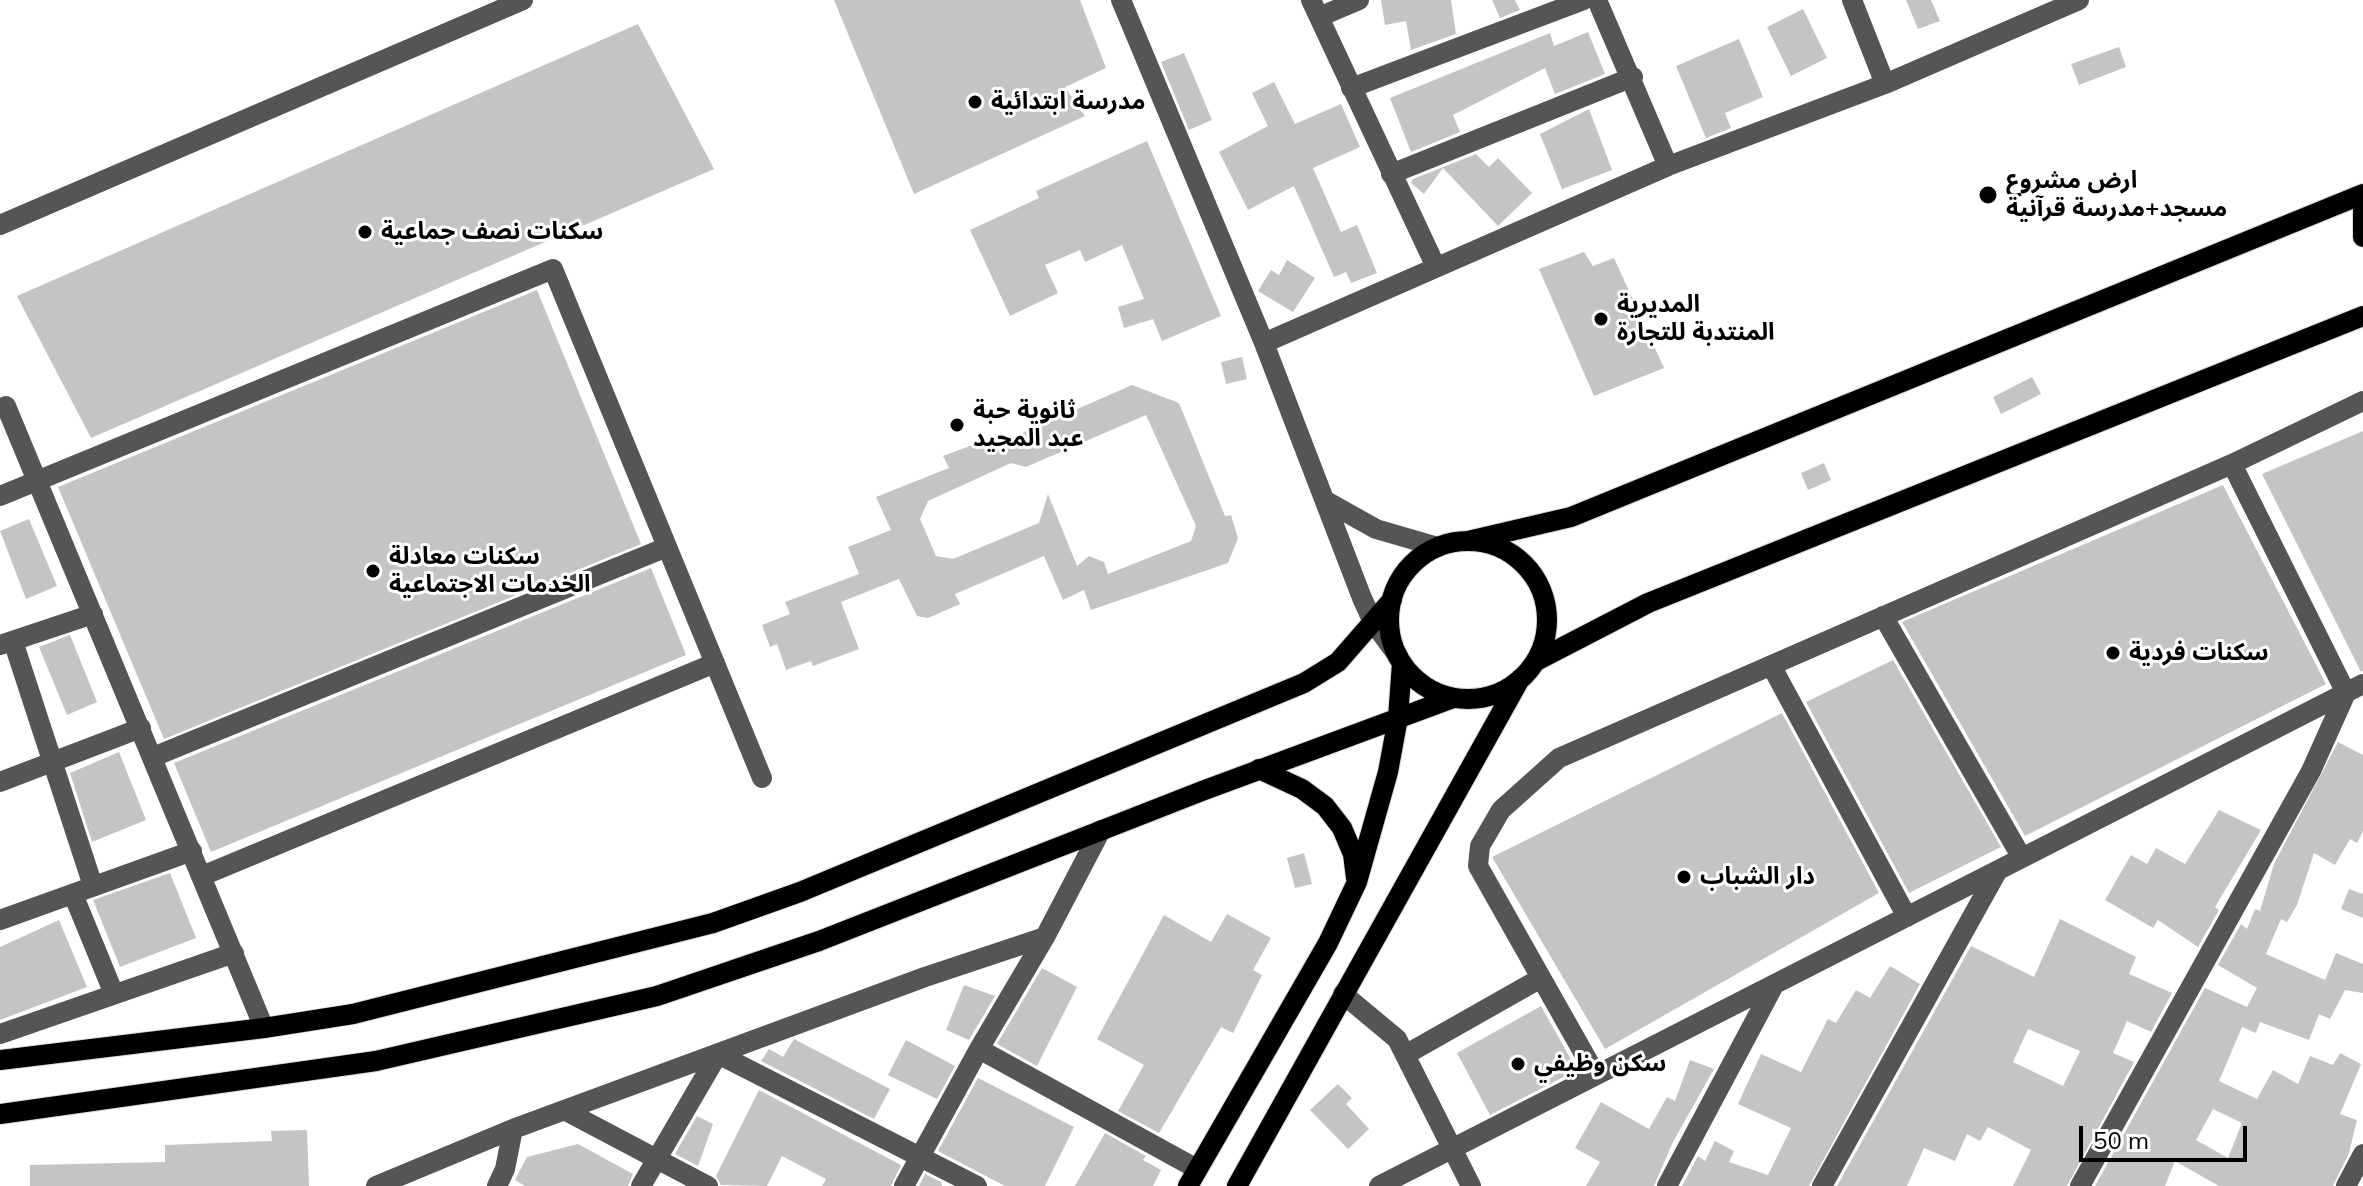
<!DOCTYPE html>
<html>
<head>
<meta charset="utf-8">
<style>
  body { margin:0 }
  #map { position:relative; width:2363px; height:1186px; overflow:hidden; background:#fff; font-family:Mulish,sans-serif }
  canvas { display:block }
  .scale { position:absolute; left:2079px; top:1126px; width:168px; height:36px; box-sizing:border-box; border:4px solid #000; border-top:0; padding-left:10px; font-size:24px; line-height:28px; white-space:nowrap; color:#000; -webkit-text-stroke:6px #fff; paint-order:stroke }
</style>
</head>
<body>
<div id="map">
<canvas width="2363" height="1186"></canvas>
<div class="scale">50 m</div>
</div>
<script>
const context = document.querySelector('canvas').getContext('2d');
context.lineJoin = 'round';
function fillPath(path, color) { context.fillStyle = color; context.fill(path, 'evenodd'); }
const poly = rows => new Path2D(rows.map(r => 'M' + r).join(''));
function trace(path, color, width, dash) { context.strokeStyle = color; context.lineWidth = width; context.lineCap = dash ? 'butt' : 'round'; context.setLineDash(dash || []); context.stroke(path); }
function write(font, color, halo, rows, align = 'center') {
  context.font = font + ' Mulish,"Noto Sans Arabic",sans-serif'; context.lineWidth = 6; context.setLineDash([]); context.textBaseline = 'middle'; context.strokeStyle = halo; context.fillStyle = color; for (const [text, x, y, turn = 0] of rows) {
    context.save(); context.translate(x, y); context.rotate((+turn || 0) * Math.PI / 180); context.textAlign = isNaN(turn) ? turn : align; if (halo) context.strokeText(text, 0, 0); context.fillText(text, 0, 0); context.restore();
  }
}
const building = poly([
  [834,0,1080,0,1106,68,1065,87,1085,116,914,194],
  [1381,0,1451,0,1456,34,1411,50,1406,21,1385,25],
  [1492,0,1515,0,1520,10,1500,18],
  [1906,0,1931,0,1940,21,1918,29],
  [1803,9,1827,58,1791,76,1767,27],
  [638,24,714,169,91,438,17,296],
  [1588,32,1605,74,1555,94,1545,68,1453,115,1460,132,1411,152,1390,98,1550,33,1554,46],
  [1739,39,1763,97,1725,113,1731,128,1706,138,1676,66],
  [2119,47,2126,67,2079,85,2071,64],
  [1184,53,1212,120,1189,130,1161,62],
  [1274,82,1295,124,1341,104,1360,147,1313,168,1341,232,1357,225,1377,273,1351,283,1346,272,1334,277,1294,186,1248,210,1219,152,1268,126,1252,93],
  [1589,109,1612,170,1562,189,1540,134],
  [1147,141,1221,316,1162,341,1153,319,1124,328,1118,307,1144,299,1122,245,1085,262,1080,250,1045,265,1058,293,1010,316,970,230,1039,198,1036,191],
  [1476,154,1489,167,1498,158,1532,193,1498,226,1443,168,1424,194,1411,183,1413,179],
  [1584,252,1593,266,1614,258,1664,368,1594,396,1539,269],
  [1287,260,1315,278,1293,312,1258,291,1271,270,1279,275],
  [537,290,641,544,164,739,58,487],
  [1242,357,1247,379,1226,384,1221,362],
  [2032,377,2041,394,2001,414,1993,397],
  [1132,385,1179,403,1225,516,1231,515,1238,538,1228,563,1091,610,1084,590,1063,600,1044,556,955,594,960,604,928,618,917,616,899,579,841,602,859,649,813,666,811,661,786,670,777,644,770,647,762,625,790,614,785,602,859,574,848,547,891,530,876,497,949,468,943,456,999,435,1002,442],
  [1146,415,1196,526,1191,541,1108,574,1104,562,1089,556,1077,566,1048,494,1039,523,953,559,936,556,920,519,928,501,1011,463,1026,467],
  [2363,431,2363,671,2361,672,2262,474],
  [1824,463,1831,480,1808,490,1801,473],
  [2223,485,2326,684,2025,836,1902,622],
  [29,519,57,586,26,599,0,531],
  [651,568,686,655,211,852,174,763],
  [70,635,97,702,67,715,39,647],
  [1893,660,2001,847,1909,893,1806,702],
  [1782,713,1879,893,1605,1049,1492,857],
  [2338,742,2363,755,2363,831,2357,843,2350,839,2335,865,2314,853,2297,905,2287,922,2281,919,2266,954,2325,980,2336,953,2363,964,2363,993,2345,990,2330,1019,2319,1014,2309,1040,2260,1022,2256,1033,2242,1027,2219,1081,2257,1099,2273,1070,2298,1084,2310,1056,2333,1065,2340,1053,2361,1064,2340,1114,2357,1120,2349,1153,2333,1186,2219,1186,2175,1161,2165,1186,2095,1186,2205,988,2247,1007,2257,988,2218,965,2241,924,2247,929,2255,909,2260,911,2274,864],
  [2213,1109,2242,1123,2228,1158,2196,1140],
  [119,752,146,820,92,842,70,773],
  [2219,810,2261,830,2215,907,2219,910,2198,947,2158,920,2153,928,2105,900,2131,855,2147,864,2156,848,2185,864],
  [1304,853,1312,884,1295,888,1287,858],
  [170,873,196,938,120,967,93,900],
  [2349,889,2363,894,2363,918,2341,909],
  [1227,914,1271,938,1253,970,1262,975,1233,1033,1221,1027,1159,1133,1118,1111,1144,1065,1097,1039,1164,915,1211,942],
  [2060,919,2136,957,2129,974,2172,993,2151,1032,2127,1021,2113,1053,2134,1062,2067,1186,2013,1186,2031,1150,1988,1127,1980,1141,1967,1134,1955,1161,1924,1148,1907,1186,1837,1186,1971,946,2034,977],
  [2028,1029,2080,1051,2063,1086,2013,1062],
  [59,920,87,987,0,1020,0,947],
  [1890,966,1920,984,1809,1186,1682,1186,1698,1156,1705,1161,1715,1141,1734,1151,1729,1162,1768,1175,1791,1128,1738,1104,1761,1054,1801,1072,1828,1019,1836,1023,1856,990,1870,998],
  [1042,968,1077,987,1037,1066,997,1044],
  [964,985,995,996,969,1040,946,1030],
  [1541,1006,1577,1070,1490,1115,1457,1053],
  [794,1039,890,1089,874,1119,761,1061,769,1049,783,1057],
  [906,1040,955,1066,937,1099,888,1075],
  [1690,1060,1714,1069,1673,1142,1654,1186,1586,1186,1600,1162,1575,1148,1601,1102,1649,1129,1667,1097,1675,1101],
  [978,1078,1074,1127,1045,1186,1005,1186,938,1151],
  [1338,1084,1352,1098,1346,1104,1369,1129,1348,1149,1310,1110],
  [759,1090,901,1165,891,1186,822,1186,826,1179,782,1156,767,1186,721,1185,716,1176],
  [697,1116,713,1124,698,1166,675,1154],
  [307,1130,309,1186,30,1186,30,1165,165,1162,165,1145,272,1141,271,1131],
  [1105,1133,1146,1156,1143,1160,1161,1170,1153,1186,1075,1186],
  [578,1144,633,1174,628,1186,525,1186,515,1180,527,1157],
  [925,1174,941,1182,942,1186,919,1186]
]);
const minor = poly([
  [1121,0,1264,343,1362,598,1373,622,1398,656],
  [1311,0,1435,265],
  [1597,0,1668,166],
  [1852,0,1885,84],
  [1319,17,1359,0],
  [1351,88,1584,0],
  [1391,174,1633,77],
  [0,225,523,0],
  [1264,343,1668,166,1885,84,2079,0],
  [6,406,264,1028],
  [0,496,553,269,762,778],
  [1326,501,1376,529,1438,547],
  [1883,616,2022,858],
  [13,641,93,886],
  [0,645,93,614],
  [1772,667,1907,917],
  [153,757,667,547],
  [0,782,141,728],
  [202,876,715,663],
  [73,894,114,994],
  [0,920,192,851],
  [1343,994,1397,1039,1471,1186],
  [0,1034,234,953],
  [979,1049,1197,1169],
  [1405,1055,1541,978],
  [1596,1075,1478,866,1480,846,1501,810,1559,758,2232,464,2363,401],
  [564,1110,708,1186],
  [376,1186,513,1129,925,977,1045,937,1101,830],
  [497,1186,505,1169,513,1129],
  [641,1186,718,1054,977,1186],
  [904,1186,979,1049,1045,937],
  [1379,1186,2363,684],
  [1667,1186,1774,985],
  [1822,1186,1997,872],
  [2080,1186,2311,771,2346,693,2232,464],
  [2346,1186,2363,1154]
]);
const major = poly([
  [2363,208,2363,237],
  [1468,541,1571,517,2363,194],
  '1389 620a79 79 0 1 1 158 0a79 79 0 1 1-158 0Z',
  [1536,661,1648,603,2363,316],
  [1259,769,1302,789,1325,806,1342,828,1353,854,1356,878],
  [0,1060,264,1028,353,1014,713,923,800,892,1304,683,1338,662,1392,600],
  [0,1114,376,1061,657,996,819,941,1202,791,1453,698],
  [1188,1186,1328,943,1357,882,1388,772,1398,718,1402,663],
  [1237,1186,1520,679]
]);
const markers = [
  [975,102,8,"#000"],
  [1988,195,10,"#000"],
  [365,232,8,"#000"],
  [1601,319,8,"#000"],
  [957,425,8,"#000"],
  [373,571,8,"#000"],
  [2113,653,8,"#000"],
  [1684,877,8,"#000"],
  [1518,1064,8,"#000"]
];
const poiNames = [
  ["مدرسة ابتدائية",991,102],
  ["ارض مشروع",2006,181],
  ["مسجد+مدرسة قرآنية",2006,209],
  ["سكنات نصف جماعية",381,232],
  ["المديرية",1617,305],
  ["المنتدبة للتجارة",1617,333],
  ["ثانوية حبة",973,411],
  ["عبد المجيد",973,439],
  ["سكنات معادلة",389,557],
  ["الخدمات الاجتماعية",389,585],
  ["سكنات فردية",2129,653],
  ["دار الشباب",1700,877],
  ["سكن وظيفي",1534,1064]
];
fillPath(building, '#c4c4c4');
trace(major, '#dbdbdb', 22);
trace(minor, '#555', 20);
trace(major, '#000', 20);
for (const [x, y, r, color] of markers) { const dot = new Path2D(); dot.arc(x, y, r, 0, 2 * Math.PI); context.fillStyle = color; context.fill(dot); trace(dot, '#fff', 3); }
write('bold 24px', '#000', '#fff', poiNames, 'left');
</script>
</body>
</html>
